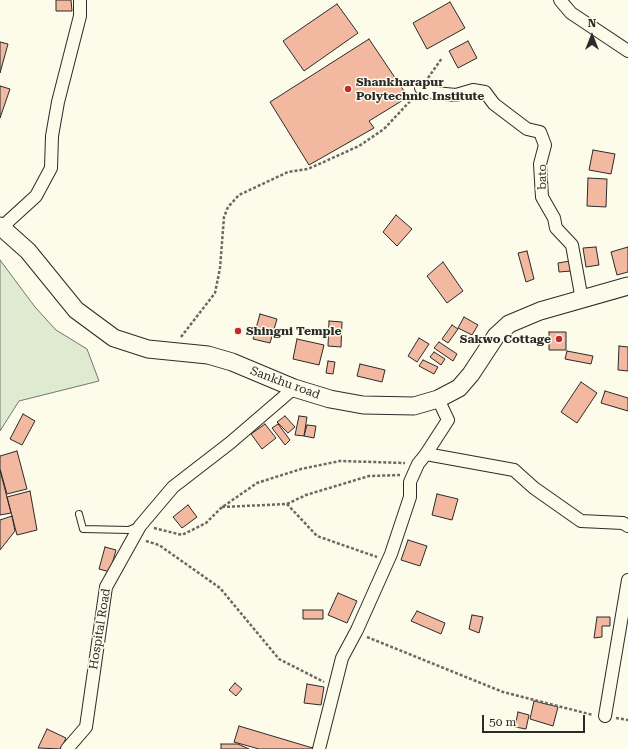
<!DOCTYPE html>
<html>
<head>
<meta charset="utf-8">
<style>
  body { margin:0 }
  #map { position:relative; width:628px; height:749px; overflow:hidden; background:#fdfbea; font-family:"Roboto Serif",serif }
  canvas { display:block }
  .north { position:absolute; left:572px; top:16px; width:40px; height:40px; -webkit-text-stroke:3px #fdfbea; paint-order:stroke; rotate:0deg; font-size:11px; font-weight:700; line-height:16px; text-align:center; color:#2b2b2b }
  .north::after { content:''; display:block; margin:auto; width:14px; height:18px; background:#2b2b2b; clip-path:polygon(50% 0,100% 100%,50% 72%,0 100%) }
  .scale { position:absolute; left:482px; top:715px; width:103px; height:18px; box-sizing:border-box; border:2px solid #2b2b2b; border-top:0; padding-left:5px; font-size:12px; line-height:14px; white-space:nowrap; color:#2b2b2b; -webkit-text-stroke:3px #fdfbea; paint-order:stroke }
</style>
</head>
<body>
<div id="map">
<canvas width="628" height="749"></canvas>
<div class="north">N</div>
<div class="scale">50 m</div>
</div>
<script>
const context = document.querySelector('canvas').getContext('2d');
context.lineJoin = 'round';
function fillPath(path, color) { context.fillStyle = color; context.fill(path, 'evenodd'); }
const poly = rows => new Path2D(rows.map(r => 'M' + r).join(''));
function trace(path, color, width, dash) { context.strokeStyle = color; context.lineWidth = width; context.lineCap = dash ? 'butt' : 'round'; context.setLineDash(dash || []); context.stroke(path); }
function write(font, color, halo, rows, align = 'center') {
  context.font = font + ' "Roboto Serif",serif'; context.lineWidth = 3; context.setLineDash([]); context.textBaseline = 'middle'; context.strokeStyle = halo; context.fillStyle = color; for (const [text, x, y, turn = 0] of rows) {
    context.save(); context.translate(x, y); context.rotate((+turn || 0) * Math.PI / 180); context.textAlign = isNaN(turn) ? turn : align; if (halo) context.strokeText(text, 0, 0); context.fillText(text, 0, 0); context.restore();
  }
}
const green = poly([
  [0,260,35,307,56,330,87,349,99,381,19,401,0,431,0,260]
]);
const building = poly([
  [56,0,71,0,72,11,56,11,56,0],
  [450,2,465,28,427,49,413,23,450,2],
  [337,4,358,33,304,71,283,41,337,4],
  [369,39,408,97,369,121,374,128,309,165,270,102,369,39],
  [468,41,477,58,458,68,449,51,468,41],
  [0,42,8,44,0,73,0,42],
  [0,86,10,89,0,118,0,86],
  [593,150,615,154,611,174,589,170,593,150],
  [588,178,607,179,606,207,587,206,588,178],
  [396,215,412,229,397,246,383,232,396,215],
  [596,247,599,265,586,267,583,248,596,247],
  [628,247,628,272,617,275,611,252,628,247],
  [527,251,534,279,526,282,518,253,527,251],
  [570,261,571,271,559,272,558,263,570,261],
  [443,262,463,291,447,303,427,276,443,262],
  [260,314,277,319,270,343,253,339,260,314],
  [464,317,478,325,472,335,458,328,464,317],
  [329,321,342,322,341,347,328,346,329,321],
  [452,325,458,329,448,343,442,339,452,325],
  [549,332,566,332,566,350,549,350,549,332],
  [419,338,429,344,417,362,408,356,419,338],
  [297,339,324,345,319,365,293,359,297,339],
  [439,342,457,354,453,361,434,348,439,342],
  [619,346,628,347,628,371,618,370,619,346],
  [567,351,593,356,591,364,565,359,567,351],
  [434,352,445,359,441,365,430,357,434,352],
  [423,360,438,367,434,374,419,366,423,360],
  [328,361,335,362,333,374,326,373,328,361],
  [360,364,385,370,382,382,357,376,360,364],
  [581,382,597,393,577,423,561,412,581,382],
  [605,391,628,398,628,411,601,403,605,391],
  [23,414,35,421,22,445,10,439,23,414],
  [285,416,295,427,288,433,277,422,285,416],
  [299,416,307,417,304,436,295,435,299,416],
  [265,424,276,438,262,449,251,434,265,424],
  [278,424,290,440,285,445,272,428,278,424],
  [307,425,316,426,314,438,304,436,307,425],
  [17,451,27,489,7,494,0,469,0,456,17,451],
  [0,470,11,513,0,515,0,470],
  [30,491,37,530,17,535,7,497,30,491],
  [437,494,458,499,452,520,432,515,437,494],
  [188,505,197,517,182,528,173,517,188,505],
  [12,516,15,531,0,550,0,520,12,516],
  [408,540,427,546,420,566,401,560,408,540],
  [105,547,116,550,110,572,99,569,105,547],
  [338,593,357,601,347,623,328,615,338,593],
  [303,610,323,610,323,619,303,619,303,610],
  [417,611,445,623,441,634,411,621,417,611],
  [472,615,483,617,479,633,469,629,472,615],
  [597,617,610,617,610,626,602,626,602,637,594,638,597,617],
  [235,683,242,689,236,696,229,690,235,683],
  [307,684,324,687,321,705,304,703,307,684],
  [534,701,558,707,553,726,530,719,534,701],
  [518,712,529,715,526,729,515,727,518,712],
  [239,726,316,749,259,749,234,742,239,726],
  [47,729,66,738,61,749,38,748,47,729],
  [221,744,238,744,249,749,221,749,221,744]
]);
const path = poly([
  [428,78,442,58],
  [181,337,215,293,220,268,224,217,228,207,239,195,288,172,308,169,359,146,384,129,413,98],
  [287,504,306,495,369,476,400,475],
  [222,507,287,504,317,536,377,557],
  [154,528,182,535,206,523,221,508,257,483,301,469,340,461,405,463],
  [146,541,159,545,220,588,279,659,324,682],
  [367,637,503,692,593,715],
  [616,718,628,720]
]);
const service = poly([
  [79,514,83,529,129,530,138,526]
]);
const minor = poly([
  [560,0,571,13,628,51],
  [421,88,435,93,456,95,473,90,485,92,494,104,527,129,540,132,545,145,540,164,542,197,554,218,556,228,572,245,582,300],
  [2,227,36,196,51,168,52,136,58,102,80,16,80,0],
  [426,454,514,470,534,488,581,521,623,523,628,526],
  [605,716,628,580],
  [67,749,86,727,106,587,140,526,173,487,230,443,294,388],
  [319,749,342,658,357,630,391,554,410,497,410,482,418,464,426,454,448,420,438,399]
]);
const secondary = poly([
  [0,226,28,251,76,310,114,338,148,349,208,355,232,362,294,388,330,399,363,405,414,406,438,399,459,388,471,374,496,336,509,324,540,311,628,286]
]);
const markers = [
  [348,89,4,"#c62828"],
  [238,331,4,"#c62828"],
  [559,339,4,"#c62828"]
];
const poiNames = [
  ["Shankharapur",356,82],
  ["Polytechnic Institute",356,96],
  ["Shingni Temple",246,331],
  ["Sakwo Cottage",551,339,"right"]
];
const streetNames = [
  ["bato",542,177,-90],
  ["Sankhu road",285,383,20],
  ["Hospital Road",100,629,-81]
];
fillPath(green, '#deebd1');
trace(green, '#74746e', 1);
fillPath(building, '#f2b8a0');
trace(building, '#2b2b2b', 1);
trace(service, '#2b2b2b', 8);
trace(minor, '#2b2b2b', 14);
trace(secondary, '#2b2b2b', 19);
trace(path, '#6a6964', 2.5, [3, 2]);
trace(service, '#fdfbea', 6);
trace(minor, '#fdfbea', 12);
trace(secondary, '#fdfbea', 17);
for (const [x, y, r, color] of markers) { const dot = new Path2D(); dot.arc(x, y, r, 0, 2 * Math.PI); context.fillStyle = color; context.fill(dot); trace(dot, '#fdfbea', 1.5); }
write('bold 12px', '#2b2b2b', '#fdfbea', poiNames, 'left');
write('12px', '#2b2b2b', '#fdfbea', streetNames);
</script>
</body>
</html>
